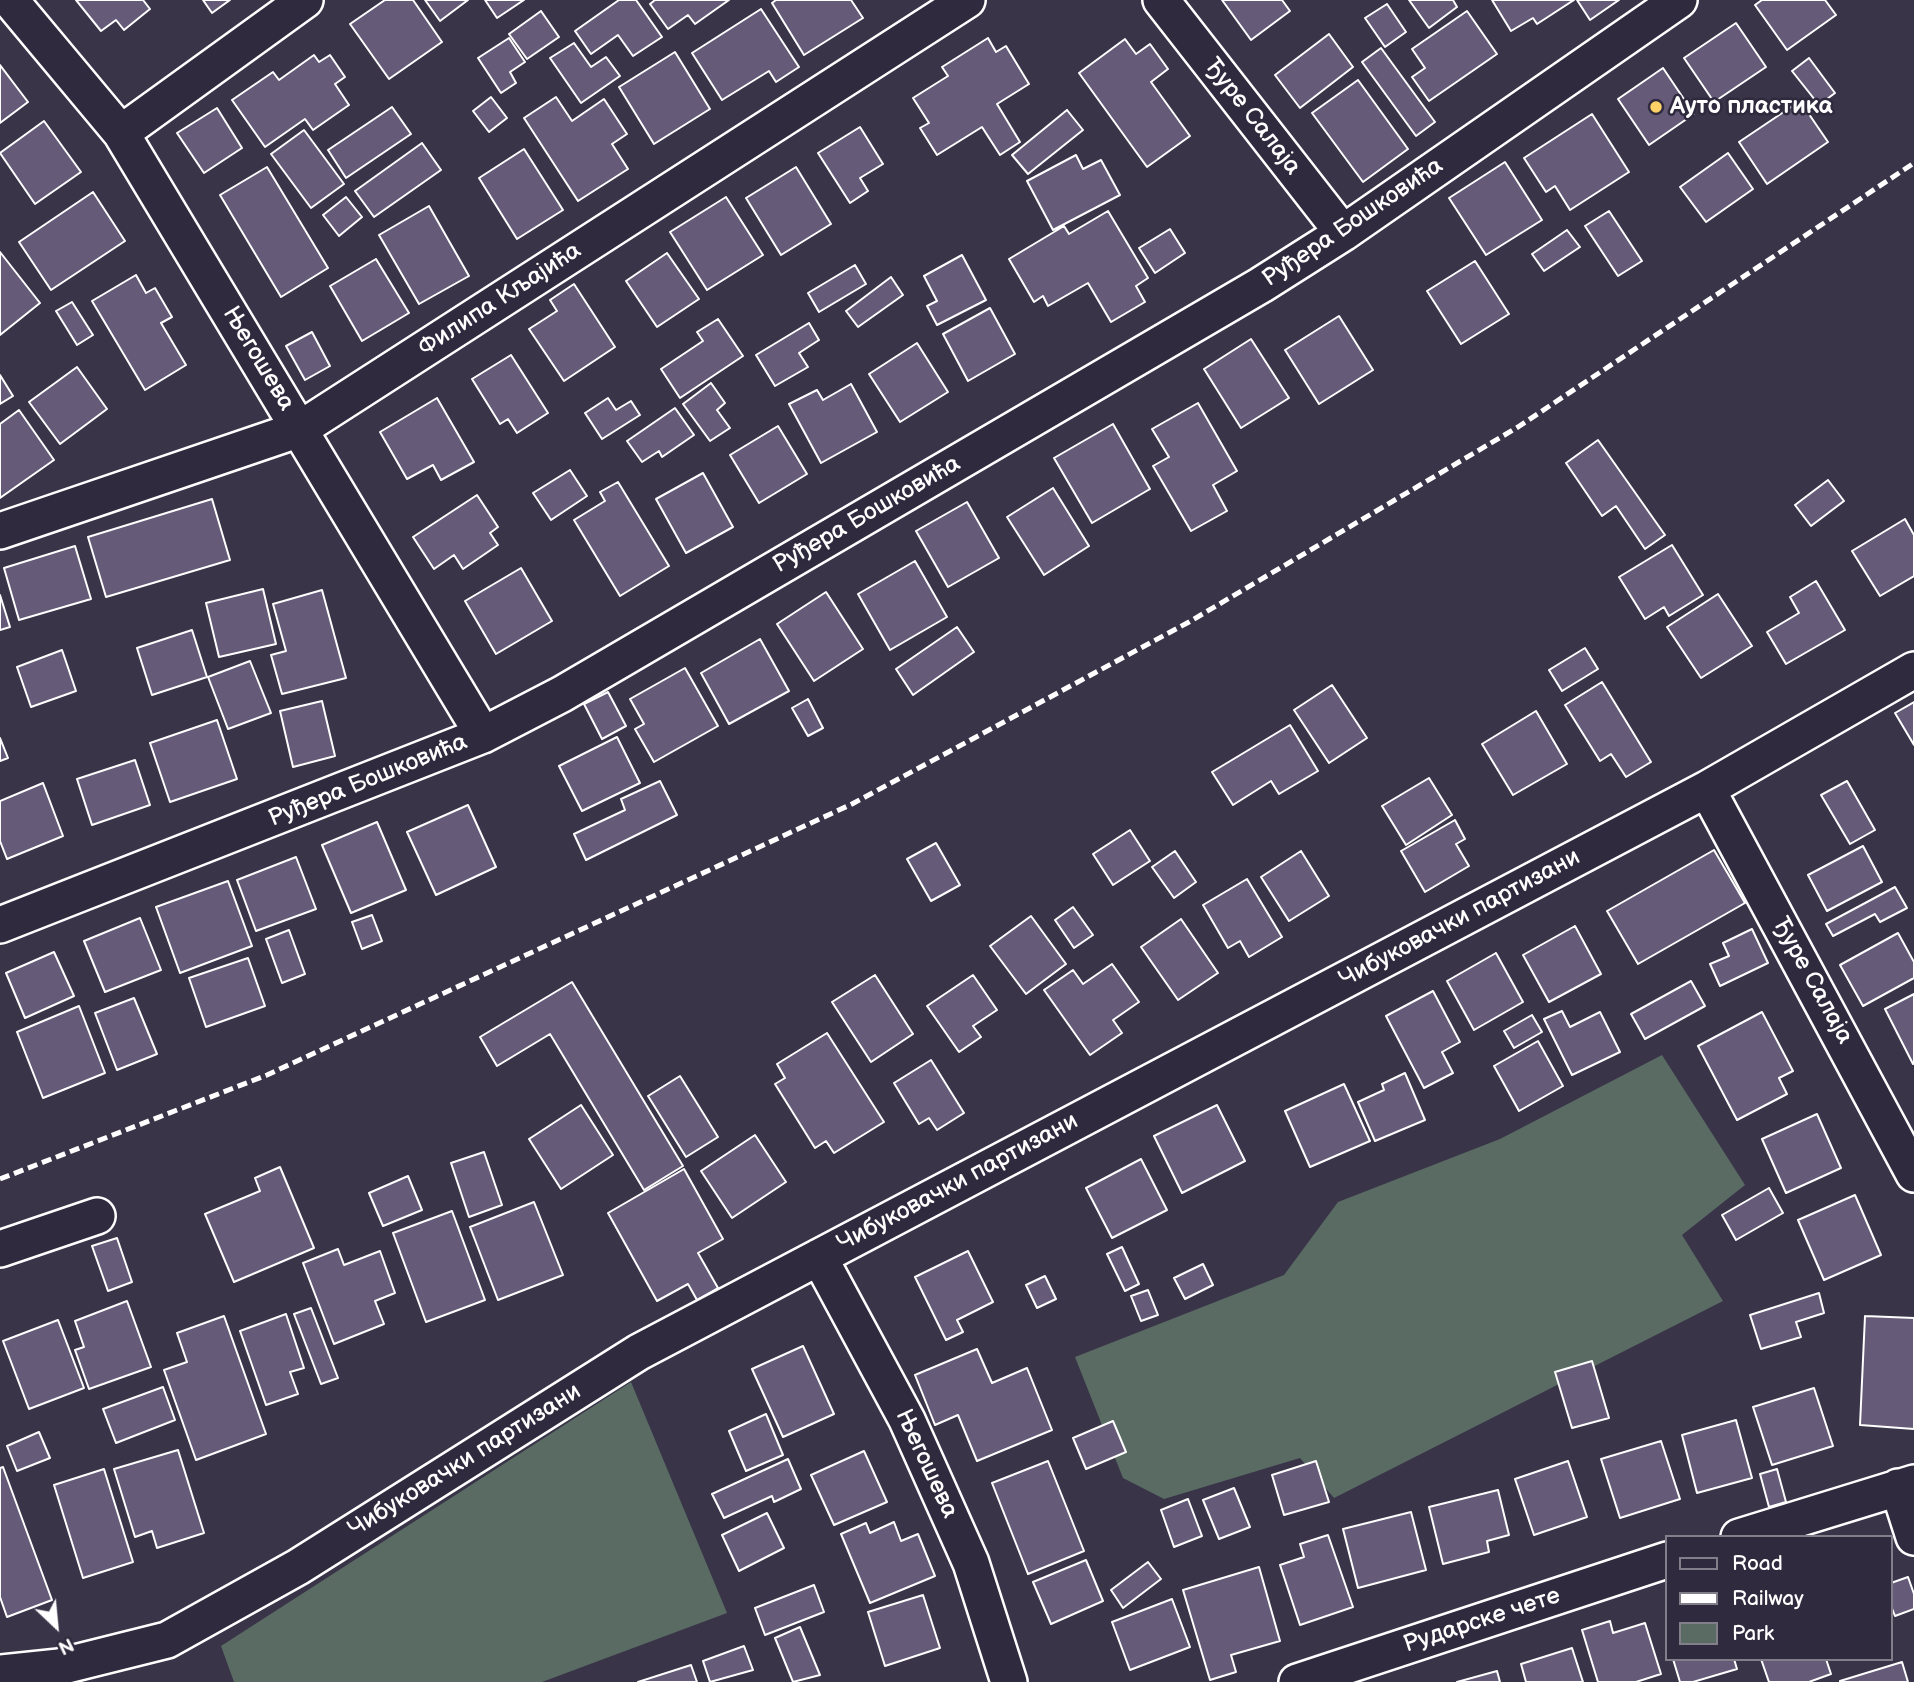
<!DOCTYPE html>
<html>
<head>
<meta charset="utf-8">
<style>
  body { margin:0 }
  #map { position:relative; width:1914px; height:1682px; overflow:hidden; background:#3a3449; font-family:"Balsamiq Sans",sans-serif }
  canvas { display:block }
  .legend { position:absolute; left:1665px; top:1535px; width:228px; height:126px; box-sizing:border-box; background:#2f2a3d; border:2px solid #827f8b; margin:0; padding:9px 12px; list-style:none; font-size:21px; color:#fff }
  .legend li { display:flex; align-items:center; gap:14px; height:35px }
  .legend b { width:35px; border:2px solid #827f8b }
  .north { position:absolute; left:21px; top:1591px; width:70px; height:70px; -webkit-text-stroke:5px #2f2a3d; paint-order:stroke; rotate:154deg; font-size:19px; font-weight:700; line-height:28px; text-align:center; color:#fff }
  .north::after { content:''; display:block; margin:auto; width:24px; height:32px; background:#fff; clip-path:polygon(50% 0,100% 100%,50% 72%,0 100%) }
</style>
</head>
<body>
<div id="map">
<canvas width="1914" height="1682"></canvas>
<ul class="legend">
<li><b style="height:9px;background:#2f2a3d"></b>Road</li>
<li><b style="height:9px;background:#fff"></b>Railway</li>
<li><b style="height:19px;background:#596b63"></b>Park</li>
</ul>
<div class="north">N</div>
</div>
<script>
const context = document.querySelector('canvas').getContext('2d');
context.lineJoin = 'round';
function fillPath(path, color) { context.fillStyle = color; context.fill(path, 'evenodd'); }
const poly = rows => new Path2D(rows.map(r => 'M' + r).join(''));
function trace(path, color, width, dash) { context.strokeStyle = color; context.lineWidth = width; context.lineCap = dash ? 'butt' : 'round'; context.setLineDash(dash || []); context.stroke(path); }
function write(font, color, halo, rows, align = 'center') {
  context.font = font + ' "Balsamiq Sans",sans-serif'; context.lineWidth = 5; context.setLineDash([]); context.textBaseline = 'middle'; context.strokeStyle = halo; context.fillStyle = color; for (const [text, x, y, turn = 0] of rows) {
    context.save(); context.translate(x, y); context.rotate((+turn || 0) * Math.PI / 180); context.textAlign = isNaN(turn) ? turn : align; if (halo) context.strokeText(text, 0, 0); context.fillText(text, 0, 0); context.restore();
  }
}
const green = poly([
  [1662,1055,1745,1185,1682,1235,1723,1301,1334,1498,1300,1458,1164,1499,1123,1478,1075,1357,1284,1275,1338,1202,1500,1139],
  [631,1382,727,1613,542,1682,234,1682,221,1646]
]);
const building = poly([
  [76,0,143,0,150,9,124,30,116,20,101,31,76,0],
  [203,0,230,0,212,13,203,0],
  [385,0,413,0,442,42,389,79,350,24,385,0],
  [425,0,468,0,440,21,425,0],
  [485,0,524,0,497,18,485,0],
  [619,0,636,0,662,37,633,56,618,35,591,54,575,31,619,0],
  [655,0,729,0,695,24,688,15,668,29,650,4,655,0],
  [776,0,851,0,863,18,804,55,772,3,776,0],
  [1222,0,1282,0,1290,11,1251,40,1222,0],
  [1409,0,1453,0,1457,7,1429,28,1409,0],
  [1492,0,1574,0,1537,24,1533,18,1511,31,1492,0],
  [1577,0,1619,0,1590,20,1577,0],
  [1762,0,1825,0,1836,15,1787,50,1755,5,1762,0],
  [1387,4,1406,32,1385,47,1365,18,1387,4],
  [761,9,799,67,776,82,769,71,722,100,692,53,761,9],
  [541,11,559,37,527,59,509,34,541,11],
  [1467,11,1497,54,1429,101,1412,77,1425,68,1412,49,1467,11],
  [1736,23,1766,67,1714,102,1684,58,1736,23],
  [1329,34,1353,67,1300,108,1275,75,1329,34],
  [509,38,525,62,510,72,516,83,501,93,478,58,509,38],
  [988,38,996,52,1006,46,1029,84,997,104,1020,142,1000,155,982,127,937,155,920,128,929,123,913,98,948,76,942,67,988,38],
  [1125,39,1136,54,1150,44,1168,69,1151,82,1190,136,1147,167,1079,73,1125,39],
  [574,43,591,67,606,57,620,76,581,103,550,58,574,43],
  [1381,48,1435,122,1416,136,1362,62,1381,48],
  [675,52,710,109,654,144,619,87,675,52],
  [314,55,319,62,330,55,345,77,335,84,349,105,313,130,305,119,265,147,232,100,273,72,279,80,314,55],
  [1809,58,1835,93,1819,105,1792,71,1809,58],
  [0,65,28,102,0,123,0,65],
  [1663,68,1694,114,1649,145,1618,99,1663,68],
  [1358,80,1408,149,1363,182,1312,113,1358,80],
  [491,97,507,118,489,132,473,111,491,97],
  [556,97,572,121,604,99,627,134,612,144,628,169,578,201,524,118,556,97],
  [1800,101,1828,142,1767,184,1739,142,1800,101],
  [392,107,411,134,346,178,328,150,392,107],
  [217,108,242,148,204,173,177,133,217,108],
  [1067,110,1083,130,1028,174,1012,155,1067,110],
  [1592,114,1629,172,1570,210,1555,186,1546,192,1524,158,1592,114],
  [44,121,81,172,35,204,0,153,44,121],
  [860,127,883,164,860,178,868,191,850,203,818,153,860,127],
  [304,130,344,184,311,208,271,154,304,130],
  [422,143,441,170,374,217,355,191,422,143],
  [524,149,563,210,517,239,479,178,524,149],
  [1728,153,1753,189,1706,222,1680,187,1728,153],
  [1076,155,1083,169,1101,160,1120,195,1053,230,1027,181,1076,155],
  [1505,162,1542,220,1486,255,1449,198,1505,162],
  [267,167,328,268,281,297,220,195,267,167],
  [796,167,831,224,781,255,746,198,796,167],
  [93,192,125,241,51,290,19,242,93,192],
  [346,197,362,217,339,236,323,215,346,197],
  [726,197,763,255,707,290,670,232,726,197],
  [429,206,469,276,419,304,379,235,429,206],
  [1108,211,1148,278,1136,286,1145,302,1111,322,1088,283,1048,306,1043,296,1034,302,1009,259,1064,226,1069,234,1108,211],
  [1609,211,1642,261,1618,276,1585,226,1609,211],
  [1170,229,1185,253,1155,273,1139,248,1170,229],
  [1567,230,1580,247,1544,271,1532,254,1567,230],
  [0,252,40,303,0,335,0,252],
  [667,253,699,299,657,327,626,281,667,253],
  [962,255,986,300,937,325,927,306,937,301,924,276,962,255],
  [376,259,409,313,362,341,330,286,376,259],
  [1475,261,1509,314,1461,344,1427,291,1475,261],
  [855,265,866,284,819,312,808,293,855,265],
  [136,275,146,293,155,288,172,317,161,323,186,365,145,390,92,301,136,275],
  [891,277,903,295,858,327,846,311,891,277],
  [574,284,615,347,564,381,529,329,557,311,550,300,574,284],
  [72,302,93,335,77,345,56,311,72,302],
  [990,308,1015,354,968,381,943,334,990,308],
  [1339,316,1373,370,1319,404,1285,350,1339,316],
  [718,319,743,356,680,398,661,369,703,341,697,332,718,319],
  [809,323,819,340,799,353,808,367,775,386,756,355,809,323],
  [312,332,330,366,305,380,286,346,312,332],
  [1251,339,1289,398,1241,428,1204,369,1251,339],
  [917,343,948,392,900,422,869,374,917,343],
  [511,355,548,413,517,433,508,419,500,424,472,379,511,355],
  [77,367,107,409,60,444,29,402,77,367],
  [0,375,13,396,0,404,0,375],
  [711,383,725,403,717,410,730,428,710,441,683,404,711,383],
  [851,384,877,432,821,463,789,404,817,390,823,400,851,384],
  [437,398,474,462,441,480,433,465,407,479,380,432,437,398],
  [608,398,616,410,631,401,640,415,602,439,585,413,608,398],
  [1198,403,1237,471,1213,485,1227,511,1191,531,1153,466,1169,457,1152,429,1198,403],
  [675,408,694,435,662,457,659,451,642,462,627,441,675,408],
  [19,410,54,460,0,498,0,424,19,410],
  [1113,424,1150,489,1092,523,1054,458,1113,424],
  [778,426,807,474,759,503,730,455,778,426],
  [1598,440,1665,535,1645,549,1616,506,1602,516,1566,463,1598,440],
  [570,470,587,496,551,520,533,493,570,470],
  [703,473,733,527,686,553,656,499,703,473],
  [1828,480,1844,501,1811,526,1795,505,1828,480],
  [618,482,669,566,620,596,574,520,605,501,600,492,618,482],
  [1053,488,1089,546,1044,575,1007,517,1053,488],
  [477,495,498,527,490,533,498,545,463,569,454,555,434,569,413,537,477,495],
  [212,499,230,560,106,597,88,537,212,499],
  [967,502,999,558,948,587,916,531,967,502],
  [1905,519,1914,535,1914,576,1880,596,1852,551,1905,519],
  [1672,545,1703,595,1669,616,1664,607,1645,619,1619,577,1672,545],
  [75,546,91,599,19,620,4,568,75,546],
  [915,561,947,617,890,650,858,594,915,561],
  [521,568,552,621,496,654,465,601,521,568],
  [1816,581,1845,630,1786,664,1767,632,1799,613,1790,597,1816,581],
  [263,589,276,644,219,657,206,603,263,589],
  [322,590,346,678,282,694,271,655,286,651,273,604,322,590],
  [826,592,863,649,814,681,777,624,826,592],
  [1718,594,1752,646,1701,678,1667,627,1718,594],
  [0,595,10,627,0,630,0,595],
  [957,627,974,652,913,695,896,669,957,627],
  [192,630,207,677,152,695,137,648,192,630],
  [760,639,789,691,729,724,701,673,760,639],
  [1585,648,1598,669,1562,691,1549,670,1585,648],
  [62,650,76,691,31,707,17,667,62,650],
  [250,661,271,713,228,729,208,677,250,661],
  [685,668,718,726,654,762,635,729,644,724,630,699,685,668],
  [1602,682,1651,762,1626,777,1611,754,1600,761,1565,705,1602,682],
  [1332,685,1367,738,1329,763,1294,710,1332,685],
  [608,692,626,726,602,739,584,704,608,692],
  [808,699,823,728,808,736,792,708,808,699],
  [322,701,335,756,293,767,280,711,322,701],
  [1914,702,1914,745,1895,713,1914,702],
  [1536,711,1567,764,1513,795,1482,744,1536,711],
  [217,720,237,779,170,802,150,743,217,720],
  [1290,725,1318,771,1279,794,1271,781,1233,805,1212,772,1290,725],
  [617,737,640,783,582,811,559,766,617,737],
  [0,738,8,758,0,761,0,738],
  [135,760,150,805,92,825,77,779,135,760],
  [1429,778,1452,815,1406,845,1382,806,1429,778],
  [660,781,677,815,586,860,574,834,625,810,621,799,660,781],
  [1847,781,1875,830,1850,844,1821,795,1847,781],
  [43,783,63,836,7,859,0,841,0,801,43,783],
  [468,805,496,867,436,895,407,832,468,805],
  [1455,820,1465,839,1456,844,1469,866,1425,892,1401,851,1455,820],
  [377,822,406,890,351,913,322,845,377,822],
  [1130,830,1150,861,1113,885,1093,854,1130,830],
  [936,843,960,885,931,901,907,859,936,843],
  [1863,846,1882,882,1827,911,1808,875,1863,846],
  [1714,850,1745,903,1638,964,1607,911,1714,850],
  [1175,851,1196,882,1174,898,1152,867,1175,851],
  [1301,851,1329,896,1289,921,1261,877,1301,851],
  [296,857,316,909,256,931,237,880,296,857],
  [1247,879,1282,937,1249,957,1240,941,1228,948,1203,905,1247,879],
  [228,881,252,946,180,973,156,907,228,881],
  [1895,887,1907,908,1880,922,1875,914,1833,936,1826,924,1895,887],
  [1073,907,1093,935,1074,948,1055,920,1073,907],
  [372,915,382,941,362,949,352,922,372,915],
  [1031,916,1066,964,1026,994,990,946,1031,916],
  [140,918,161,970,105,992,84,941,140,918],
  [1181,919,1218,973,1178,1000,1141,947,1181,919],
  [1575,926,1601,974,1549,1002,1523,955,1575,926],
  [1752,929,1768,963,1720,986,1710,964,1729,956,1723,943,1752,929],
  [289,930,305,974,282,983,266,939,289,930],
  [1898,933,1914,962,1914,978,1863,1006,1840,965,1898,933],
  [54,952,74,996,25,1018,6,973,54,952],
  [1496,953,1523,1002,1474,1030,1447,981,1496,953],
  [248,958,265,1006,206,1027,189,978,248,958],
  [1112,964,1139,1002,1113,1020,1122,1033,1090,1055,1044,990,1073,970,1083,984,1112,964],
  [875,975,913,1034,871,1062,832,1002,875,975],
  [973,975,997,1010,973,1026,981,1037,959,1052,927,1006,973,975],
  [1691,981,1705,1006,1645,1039,1631,1014,1691,981],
  [572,982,683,1166,644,1190,550,1034,497,1066,480,1037,572,982],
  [1433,991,1460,1042,1442,1052,1453,1073,1424,1088,1386,1016,1433,991],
  [1914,994,1914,1063,1913,1064,1885,1009,1914,994],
  [134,998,157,1054,117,1070,95,1013,134,998],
  [79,1006,105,1073,43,1098,17,1032,79,1006],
  [1562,1011,1570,1027,1600,1012,1620,1052,1572,1075,1544,1019,1562,1011],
  [1762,1012,1793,1071,1779,1078,1787,1094,1737,1120,1698,1046,1762,1012],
  [1532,1015,1542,1032,1514,1048,1504,1031,1532,1015],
  [827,1033,884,1122,834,1153,826,1141,815,1148,775,1084,785,1078,777,1064,827,1033],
  [1538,1041,1563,1086,1519,1111,1494,1066,1538,1041],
  [931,1060,964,1113,937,1130,929,1118,919,1124,894,1083,931,1060],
  [1405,1073,1425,1120,1375,1141,1358,1102,1384,1090,1382,1084,1405,1073],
  [680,1076,718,1137,686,1157,648,1096,680,1076],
  [1344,1084,1370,1141,1310,1167,1285,1111,1344,1084],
  [581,1105,613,1155,561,1189,529,1139,581,1105],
  [1217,1105,1245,1161,1182,1193,1154,1136,1217,1105],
  [1817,1114,1841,1168,1786,1193,1762,1139,1817,1114],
  [755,1135,786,1182,732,1218,701,1171,755,1135],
  [484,1152,502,1205,469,1217,451,1163,484,1152],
  [1141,1159,1167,1210,1112,1238,1086,1188,1141,1159],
  [280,1167,314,1248,234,1282,205,1214,260,1191,255,1178,280,1167],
  [684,1169,723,1239,698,1253,718,1288,697,1300,688,1284,657,1301,608,1213,684,1169],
  [408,1176,422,1210,383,1226,369,1193,408,1176],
  [1769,1188,1783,1213,1736,1240,1722,1215,1769,1188],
  [1855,1195,1881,1255,1824,1280,1798,1220,1855,1195],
  [534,1202,563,1275,498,1300,470,1227,534,1202],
  [452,1211,485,1300,426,1322,393,1233,452,1211],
  [117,1238,132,1282,108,1291,92,1246,117,1238],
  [1122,1247,1139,1284,1125,1291,1107,1254,1122,1247],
  [338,1249,344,1265,380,1251,395,1293,375,1301,384,1324,334,1344,303,1263,338,1249],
  [968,1251,993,1302,957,1320,963,1332,946,1340,915,1277,968,1251],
  [1203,1264,1213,1285,1185,1299,1174,1278,1203,1264],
  [1045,1276,1056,1299,1037,1308,1026,1285,1045,1276],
  [1148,1290,1158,1315,1141,1321,1131,1296,1148,1290],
  [1819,1293,1824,1313,1796,1322,1801,1337,1761,1349,1750,1315,1819,1293],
  [127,1301,151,1367,89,1389,75,1350,84,1347,75,1321,127,1301],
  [311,1308,338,1378,321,1384,294,1314,311,1308],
  [286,1314,304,1368,290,1372,298,1394,266,1405,240,1331,286,1314],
  [224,1316,266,1434,196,1460,164,1370,187,1362,177,1333,224,1316],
  [1865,1316,1914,1318,1914,1429,1860,1425,1865,1316],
  [58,1320,84,1388,29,1409,3,1341,58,1320],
  [803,1346,834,1414,783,1437,752,1369,803,1346],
  [977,1349,992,1383,1027,1368,1052,1430,977,1461,958,1415,935,1425,915,1375,977,1349],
  [1592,1361,1609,1418,1572,1428,1555,1372,1592,1361],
  [163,1387,175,1420,116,1443,103,1409,163,1387],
  [1814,1388,1833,1446,1772,1465,1753,1407,1814,1388],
  [766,1414,783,1455,746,1471,729,1431,766,1414],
  [1736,1420,1752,1478,1697,1493,1682,1435,1736,1420],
  [1113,1421,1126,1452,1086,1469,1073,1438,1113,1421],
  [39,1432,50,1458,17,1471,7,1446,39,1432],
  [1661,1441,1680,1499,1620,1518,1601,1459,1661,1441],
  [178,1450,204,1533,157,1548,152,1531,135,1537,114,1469,178,1450],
  [864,1451,887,1502,834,1525,811,1475,864,1451],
  [788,1459,801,1489,774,1502,772,1496,724,1518,712,1494,788,1459],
  [1048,1461,1084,1551,1028,1574,992,1483,1048,1461],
  [1316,1461,1329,1502,1284,1515,1272,1475,1316,1461],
  [1568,1461,1587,1517,1534,1535,1515,1479,1568,1461],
  [3,1467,52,1600,7,1617,0,1597,0,1468,3,1467],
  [104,1469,133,1562,83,1578,54,1485,104,1469],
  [1777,1469,1786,1502,1769,1507,1760,1474,1777,1469],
  [1234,1488,1250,1527,1219,1539,1203,1500,1234,1488],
  [1498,1490,1509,1535,1487,1541,1489,1552,1443,1564,1429,1507,1498,1490],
  [1188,1499,1202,1536,1174,1547,1161,1510,1188,1499],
  [1411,1512,1426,1570,1358,1588,1343,1529,1411,1512],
  [767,1513,784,1548,739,1571,722,1535,767,1513],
  [894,1522,901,1541,918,1534,935,1576,870,1603,841,1534,866,1523,870,1533,894,1522],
  [1328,1535,1353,1607,1300,1625,1280,1565,1304,1557,1300,1544,1328,1535],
  [1086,1560,1103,1601,1051,1624,1033,1582,1086,1560],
  [1148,1562,1161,1579,1123,1608,1111,1590,1148,1562],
  [1259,1567,1280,1641,1231,1655,1236,1672,1210,1680,1183,1590,1259,1567],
  [1908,1577,1914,1594,1914,1609,1895,1616,1891,1606,1891,1583,1908,1577],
  [814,1585,824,1612,765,1635,755,1608,814,1585],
  [923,1595,940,1648,885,1666,868,1612,923,1595],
  [1172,1599,1190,1647,1130,1670,1112,1622,1172,1599],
  [1610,1621,1613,1633,1645,1623,1661,1674,1636,1682,1598,1682,1582,1630,1610,1621],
  [800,1627,820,1675,793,1682,775,1638,800,1627],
  [744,1646,753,1670,710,1682,703,1661,744,1646],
  [1572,1648,1583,1682,1526,1682,1521,1664,1572,1648],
  [1673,1659,1734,1659,1737,1669,1693,1682,1680,1682,1673,1659],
  [1761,1659,1826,1659,1831,1674,1809,1682,1769,1682,1761,1659],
  [1902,1662,1908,1682,1840,1682,1840,1681,1902,1662],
  [691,1665,697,1682,638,1682,691,1665],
  [1497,1671,1500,1682,1457,1682,1497,1671]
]);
const street = poly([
  [10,0,121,133,483,735],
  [1161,0,1343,233],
  [121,133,305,0],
  [0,531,300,429,967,0],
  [1707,789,1914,1174],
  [0,925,483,735,562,694,1261,285,1343,233,1679,0],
  [0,1249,97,1216],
  [819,1257,907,1420,971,1563,1009,1682],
  [1898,1487,1914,1537],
  [1739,1537,1914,1483],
  [0,1673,59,1667,167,1640,298,1567,639,1352,1707,789,1914,670],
  [1297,1682,1667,1560]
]);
const rail = poly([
  [0,1179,267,1075,852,804,1189,622,1518,427,1914,163]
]);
const markers = [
  [1656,107,7,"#ffd166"]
];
const poiNames = [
  ["Ауто пластика",1670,107]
];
const streetNames = [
  ["Ђуре Салаја",1252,117,52],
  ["Руђера Бошковића",1353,223,-34],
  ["Филипа Кљајића",500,300,-33],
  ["Његошева",258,359,59],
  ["Руђера Бошковића",867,515,-30],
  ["Руђера Бошковића",368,781,-22],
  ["Чибуковачки партизани",1460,919,-28],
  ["Ђуре Салаја",1812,981,61],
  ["Чибуковачки партизани",958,1183,-28],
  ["Чибуковачки партизани",465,1461,-32],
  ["Његошева",926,1464,65],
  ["Рударске чете",1482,1621,-18]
];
fillPath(green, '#596b63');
fillPath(building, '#655b78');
trace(building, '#fff', 2);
trace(street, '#fff', 40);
trace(street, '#2f2a3d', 35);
trace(rail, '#fff', 5, [10, 5]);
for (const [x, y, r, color] of markers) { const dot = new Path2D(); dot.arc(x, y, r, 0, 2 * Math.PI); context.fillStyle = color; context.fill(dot); trace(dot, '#2f2a3d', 2.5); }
write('bold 24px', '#fff', '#2f2a3d', poiNames, 'left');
write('24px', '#fff', '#2f2a3d', streetNames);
</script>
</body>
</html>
